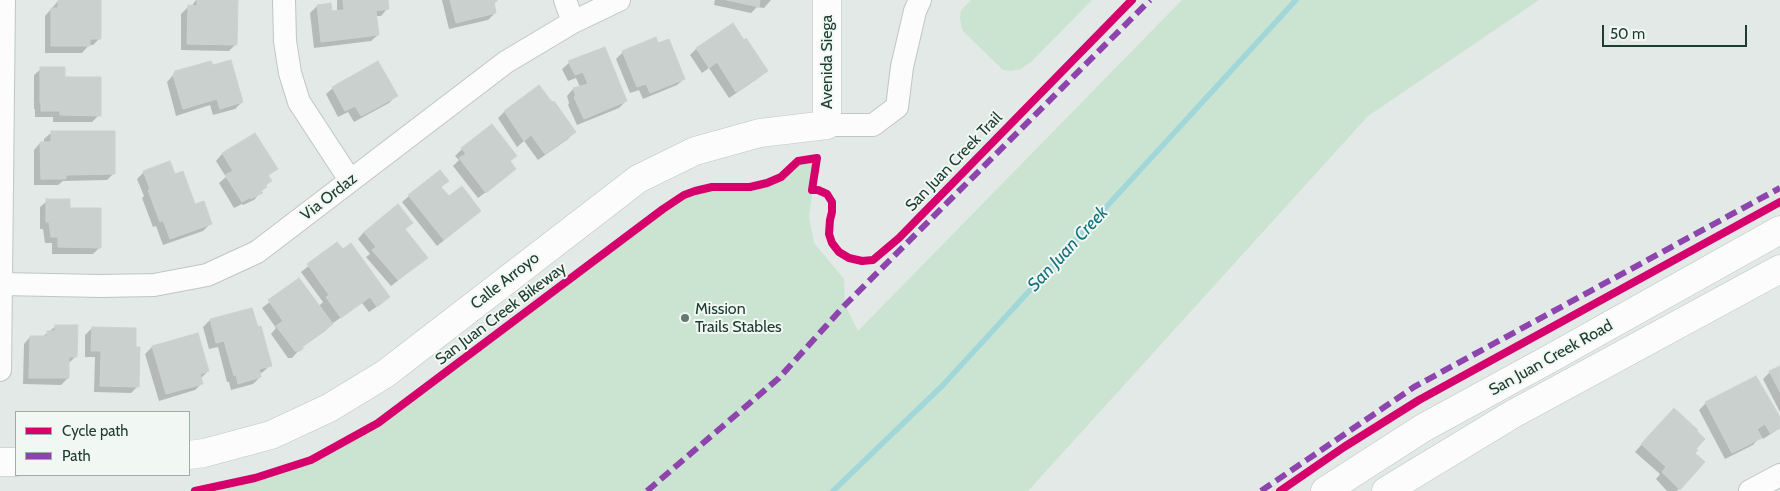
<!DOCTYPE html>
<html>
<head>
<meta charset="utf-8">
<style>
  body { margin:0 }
  #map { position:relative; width:1780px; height:491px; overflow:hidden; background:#e3e9e6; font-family:Cabin,sans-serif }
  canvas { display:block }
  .legend { position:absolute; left:15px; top:411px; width:175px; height:65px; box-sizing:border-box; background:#f1f8f4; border:1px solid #9dada7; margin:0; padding:6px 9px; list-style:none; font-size:15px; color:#203d33 }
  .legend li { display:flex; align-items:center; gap:10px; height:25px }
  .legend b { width:25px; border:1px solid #9dada7 }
  .scale { position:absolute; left:1602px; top:25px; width:145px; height:22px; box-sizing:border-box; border:2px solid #203d33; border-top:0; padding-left:6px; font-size:15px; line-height:18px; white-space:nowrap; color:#203d33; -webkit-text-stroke:4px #f1f8f4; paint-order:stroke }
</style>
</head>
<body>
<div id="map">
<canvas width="1780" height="491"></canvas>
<ul class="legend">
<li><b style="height:6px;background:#d6006c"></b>Cycle path</li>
<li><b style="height:6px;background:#8e44ad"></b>Path</li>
</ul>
<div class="scale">50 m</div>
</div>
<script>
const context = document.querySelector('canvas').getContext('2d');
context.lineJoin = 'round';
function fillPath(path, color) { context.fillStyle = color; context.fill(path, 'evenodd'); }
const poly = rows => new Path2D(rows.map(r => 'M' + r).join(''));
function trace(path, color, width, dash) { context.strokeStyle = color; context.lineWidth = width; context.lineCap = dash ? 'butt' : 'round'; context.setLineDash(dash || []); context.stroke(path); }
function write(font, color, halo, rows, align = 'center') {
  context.font = font + ' Cabin,sans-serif'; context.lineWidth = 4; context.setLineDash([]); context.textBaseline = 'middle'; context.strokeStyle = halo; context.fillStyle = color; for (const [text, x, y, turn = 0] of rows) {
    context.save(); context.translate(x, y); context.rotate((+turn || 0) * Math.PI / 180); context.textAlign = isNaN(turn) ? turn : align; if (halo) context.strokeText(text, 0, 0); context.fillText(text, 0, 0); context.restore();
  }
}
const green = poly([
  [971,0,1092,0,1032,61,1021,69,1011,71,1003,70,962,30,960,18,961,10],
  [1182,0,1539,0,1368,116,1028,491,195,491,255,478,311,460,378,423,673,201,695,191,712,187,750,187,781,177,798,161,817,158,809,217,814,243,844,279,845,305,858,331]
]);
const shadow = poly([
  [59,0,100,38,93,45,89,45,82,53,45,53,45,16],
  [196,0,237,0,236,44,229,51,181,50,181,14,188,7,191,7],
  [337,0,386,0,387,9,381,16,376,16,378,35,371,41,314,48,310,13,317,6,331,13,337,12],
  [442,0,496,0,497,1,493,4,495,13,488,20,449,29],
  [715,0,771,0,764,8,757,7,751,13,714,5],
  [657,45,684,79,677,85,643,99,639,90,630,93,616,59,623,52],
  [605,48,626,101,619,108,577,125,568,105,569,103,567,96,573,89,580,87,576,78,568,81,562,69,569,63],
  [696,49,767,71,760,77,729,98,709,68,702,73,690,55],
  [41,69,63,78,99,115,92,122,53,122,53,117,35,117,35,109,34,109,34,75],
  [176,72,242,102,235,109,213,115,210,105,176,116,167,82],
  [539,87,574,132,568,139,538,160,524,141,517,147,498,118,504,112],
  [333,88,396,96,389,103,354,122,348,112,338,117,326,94],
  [51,133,114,173,107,180,63,181,58,185,34,185,34,150,40,143,44,143,44,139],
  [255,135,276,169,268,176,270,181,254,200,243,205,242,204,234,208,219,183,226,177,216,161,222,154],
  [462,149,509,162,507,176,478,198,453,166,459,160,455,156],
  [144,172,194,206,210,224,203,231,163,245,156,226,153,227,142,198,144,196,137,179],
  [440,188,448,198,480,211,437,246,402,202,409,196],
  [47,201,69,209,100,247,93,254,52,254,52,243,45,243,43,229,40,229,40,207],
  [411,223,404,230,419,264,391,286,366,257,370,254,358,239,364,232],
  [337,244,381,304,369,312,362,303,333,323,325,331,301,348,292,358,288,358,271,334,276,328,262,308,299,279,319,306,323,302,301,272],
  [252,309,270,365,263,372,259,374,260,377,253,384,231,390,229,382,227,382,218,347,209,349,203,327,210,320],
  [56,326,76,356,69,363,68,378,61,385,23,384,24,344,30,337,42,337],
  [92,328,138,386,131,393,94,392,95,357,85,357,85,335],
  [197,335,208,371,201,378,201,384,195,390,159,401,145,354,152,347],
  [1780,367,1780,412,1763,379,1770,372],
  [1755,378,1780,420,1780,428,1763,439,1761,436,1753,445,1725,459,1699,410,1706,403],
  [1667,416,1694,449,1693,454,1703,462,1677,491,1667,491,1656,479,1660,474,1635,452]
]);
const stream = poly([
  [833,491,943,385,1296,0]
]);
const building = poly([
  [58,0,101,0,101,39,90,39,90,46,51,46,51,8,58,8,58,0],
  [197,0,238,0,237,45,187,44,188,5,197,6,197,0],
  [343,0,388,0,389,9,376,11,379,35,321,42,317,5,331,3,332,11,344,10,343,0],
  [450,0,498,0,494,2,496,13,456,23,450,0],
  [727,0,760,0,759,7,727,0],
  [733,23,744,40,746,38,768,71,736,92,717,62,709,68,696,48,733,23],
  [656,37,658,43,669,39,685,79,650,93,646,84,637,87,622,51,656,37],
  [605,47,627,101,584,119,574,97,576,96,573,88,588,84,583,72,575,75,568,61,605,47],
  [231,60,243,102,220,109,217,99,183,109,173,75,175,71,211,61,213,65,231,60],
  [378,61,398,96,361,116,355,106,345,111,332,87,378,61],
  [40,67,65,67,65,77,101,77,101,116,60,115,60,111,41,111,41,103,40,103,40,67],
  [539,85,552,102,554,101,576,132,545,154,531,135,524,141,504,111,539,85],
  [492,124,517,156,510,161,516,169,486,193,459,158,466,154,461,148,492,124],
  [51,131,115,131,115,174,66,175,66,179,41,179,40,142,51,142,51,131],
  [255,133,278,169,268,175,272,181,265,185,267,187,261,191,263,193,250,199,249,198,242,202,225,175,233,171,222,153,255,133],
  [170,161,175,174,183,171,195,204,204,201,212,224,170,239,163,220,160,222,148,190,150,189,143,171,170,161],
  [440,170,449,181,441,187,449,196,462,186,481,211,444,240,408,195,440,170],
  [46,199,70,199,70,208,101,208,101,248,58,247,58,237,51,237,49,222,46,222,46,199],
  [398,204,413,223,405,229,428,258,398,280,372,250,376,247,364,232,398,204],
  [337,242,343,249,351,243,390,297,377,307,370,297,341,318,326,297,329,295,307,264,337,242],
  [299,278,333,324,303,346,303,349,300,351,295,351,276,326,283,321,268,300,299,278],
  [252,308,258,327,261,326,272,366,259,369,261,377,238,384,236,375,234,376,224,341,216,343,210,319,252,308],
  [55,325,78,325,77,357,69,357,69,378,29,378,30,336,47,336,47,331,55,331,55,325],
  [92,327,136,328,136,347,140,347,139,387,100,386,101,351,91,351,92,327],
  [198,333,209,371,200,374,203,384,166,394,152,346,198,333],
  [1780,366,1780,392,1769,371,1780,366],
  [1756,376,1780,417,1780,428,1770,433,1765,424,1757,429,1762,438,1732,453,1705,402,1756,376],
  [1674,408,1698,430,1697,431,1705,439,1696,449,1698,450,1695,453,1705,462,1680,490,1662,472,1666,467,1641,444,1674,408]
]);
const street = poly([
  [284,0,285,41,290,73,299,102,350,180],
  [565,0,573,22],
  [827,125,873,125,897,107,902,67,915,11,920,0],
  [2,284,101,286,154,285,207,275,257,252,506,62,573,22,619,0],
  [0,370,4,0],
  [1750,491,1780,475]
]);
const secondary = poly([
  [189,455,204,453,271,435,329,408,385,374,638,179,695,151,760,133,827,125,827,0],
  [0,462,16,462],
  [1325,491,1423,428,1553,357,1780,230],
  [1386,491,1513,414,1780,269]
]);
const quiet = poly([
  [647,491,779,378,845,305,1150,0],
  [1261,491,1414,387,1780,188]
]);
const cycleway = poly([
  [195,491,255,478,311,460,378,423,663,209,684,195,695,191,712,187,750,187,767,183,781,177,798,161,817,158,812,190,818,190,827,194,832,202,832,212,830,220,829,234,832,243,839,252,849,258,862,261,873,260,899,238,1132,0],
  [1280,491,1344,447,1419,400,1780,202]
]);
const markers = [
  [685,318,5,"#647972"]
];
const streetNames = [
  ["Avenida Siega",827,62,-90],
  ["San Juan Creek Trail",954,162,-46],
  ["Via Ordaz",329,197,-38],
  ["Calle Arroyo",505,281,-38],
  ["San Juan Creek Bikeway",501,314,-37],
  ["San Juan Creek Road",1551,358,-29]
];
const poiNames = [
  ["Mission",695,309],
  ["Trails Stables",695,327]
];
const waterNames = [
  ["San Juan Creek",1068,249,-47]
];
fillPath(green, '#cbe3d1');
fillPath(shadow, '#0003');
trace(stream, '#a1d7d9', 5.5);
fillPath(building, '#cad0cd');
trace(building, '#cbd2cf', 1);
trace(street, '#c0c6c3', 24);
trace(secondary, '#bec7c3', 29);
trace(street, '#fbfcfb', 22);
trace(secondary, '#fbfcfb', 28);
trace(quiet, '#8e44ad', 6, [12, 6]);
trace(cycleway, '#d6006c', 8);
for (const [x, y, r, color] of markers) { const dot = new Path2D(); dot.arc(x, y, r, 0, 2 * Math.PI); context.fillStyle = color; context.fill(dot); trace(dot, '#f1f8f4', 2); }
write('16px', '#203d33', '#f1f8f4', streetNames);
write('16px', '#203d33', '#f1f8f4', poiNames, 'left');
write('italic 18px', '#17747c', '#f1f8f4', waterNames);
</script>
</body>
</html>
